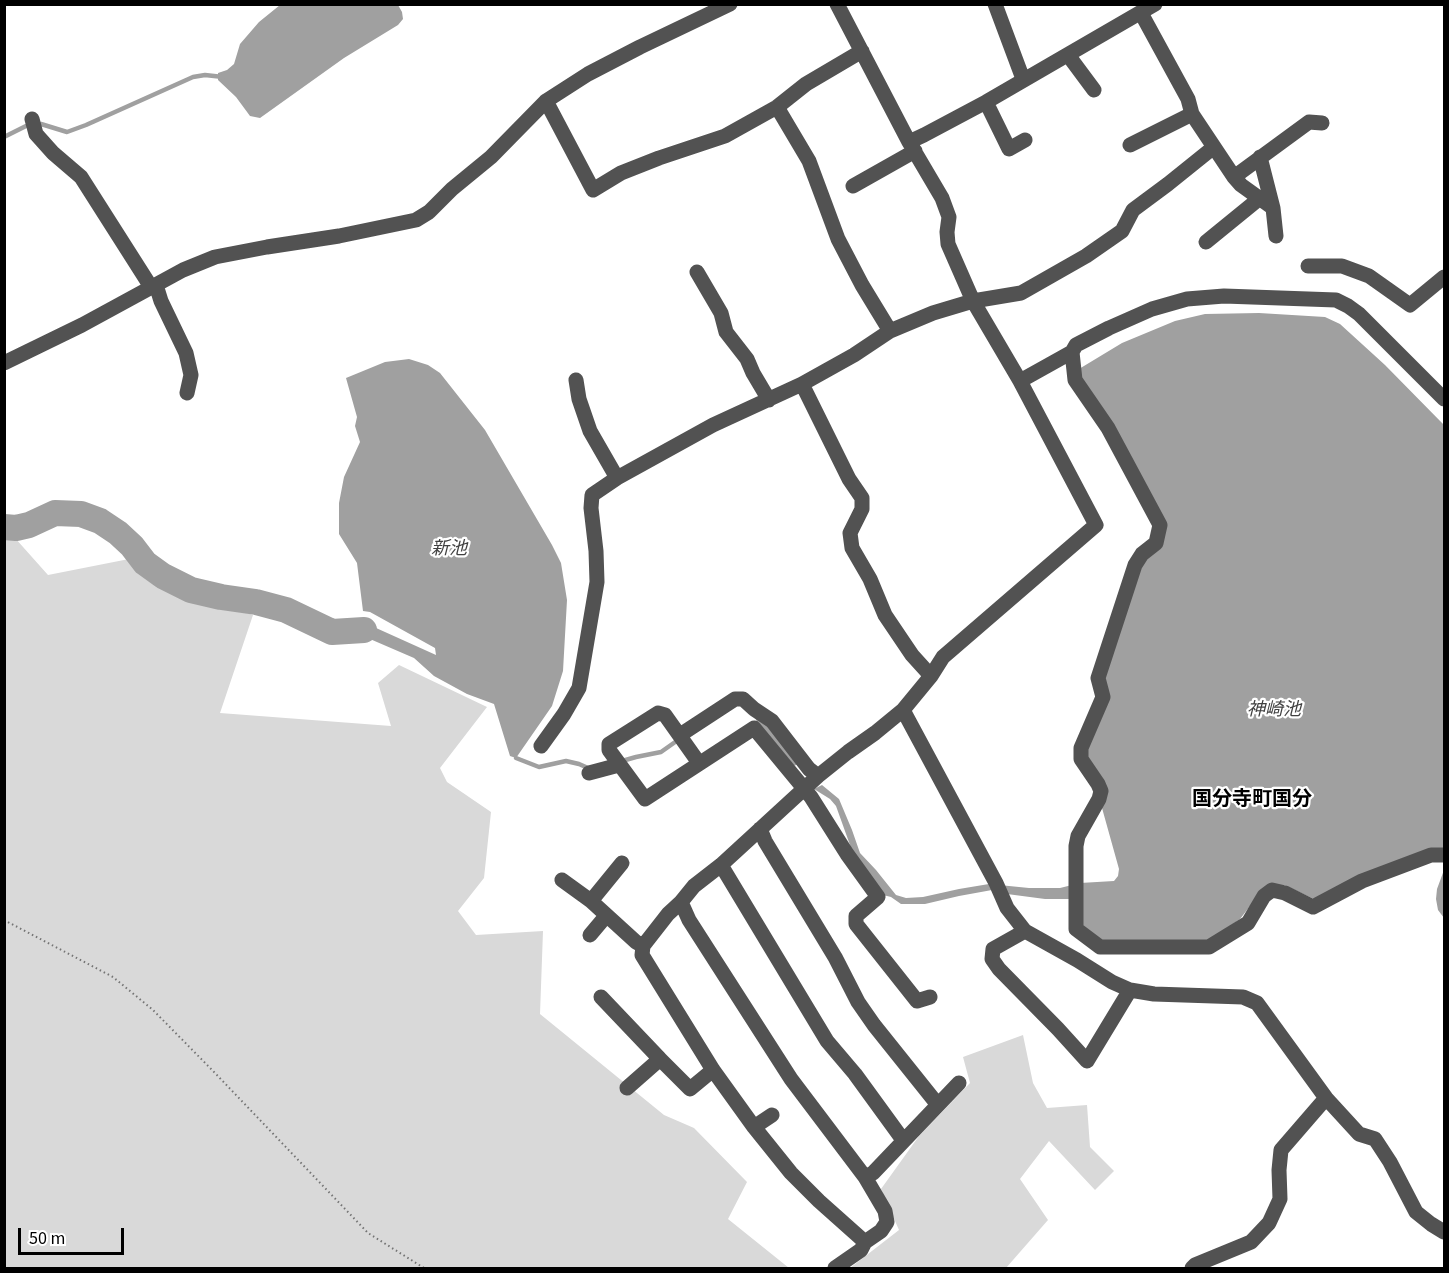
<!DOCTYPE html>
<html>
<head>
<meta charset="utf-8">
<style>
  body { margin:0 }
  #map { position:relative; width:1449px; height:1273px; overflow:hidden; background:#fff; font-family:"Source Sans 3",sans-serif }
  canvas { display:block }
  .frame { position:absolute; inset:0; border:6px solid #000; pointer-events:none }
  .scale { position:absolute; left:18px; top:1228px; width:106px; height:27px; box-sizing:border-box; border:3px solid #000; border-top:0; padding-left:8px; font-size:18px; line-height:21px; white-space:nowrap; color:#000; -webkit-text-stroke:4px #fff; paint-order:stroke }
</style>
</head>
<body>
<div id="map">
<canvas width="1449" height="1273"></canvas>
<div class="frame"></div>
<div class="scale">50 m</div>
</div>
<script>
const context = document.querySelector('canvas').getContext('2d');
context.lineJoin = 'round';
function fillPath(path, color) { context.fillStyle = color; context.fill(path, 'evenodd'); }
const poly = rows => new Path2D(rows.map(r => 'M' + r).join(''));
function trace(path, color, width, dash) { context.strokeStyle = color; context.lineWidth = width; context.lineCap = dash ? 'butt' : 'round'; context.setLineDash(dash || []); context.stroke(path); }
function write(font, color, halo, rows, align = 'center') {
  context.font = font + ' "Source Sans 3","Noto Sans JP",sans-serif'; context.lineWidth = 4.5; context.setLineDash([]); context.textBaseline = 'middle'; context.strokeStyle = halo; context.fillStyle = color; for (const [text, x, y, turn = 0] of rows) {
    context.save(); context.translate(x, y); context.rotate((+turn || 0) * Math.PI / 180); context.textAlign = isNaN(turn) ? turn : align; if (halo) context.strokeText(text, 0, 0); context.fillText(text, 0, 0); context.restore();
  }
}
const green = poly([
  [4,538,15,538,48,575,129,559,157,584,253,615,220,713,391,726,378,683,399,665,487,707,440,768,447,782,491,812,484,878,458,911,476,935,543,931,540,1014,664,1115,694,1128,747,1182,728,1219,789,1268,5,1268],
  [1023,1035,1033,1083,1047,1108,1087,1105,1090,1147,1114,1171,1095,1190,1049,1141,1020,1179,1048,1220,1006,1268,850,1268,899,1230,881,1189,919,1136,970,1083,963,1057]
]);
const water = poly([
  [280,5,398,5,402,12,403,19,398,25,344,58,260,118,250,116,236,97,218,80,218,73,227,70,234,64,240,44,259,22],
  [1259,313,1325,317,1340,324,1385,365,1444,425,1444,851,1314,899,1284,885,1271,885,1250,906,1240,919,1210,940,1104,945,1081,927,1079,899,1045,899,1007,894,992,890,959,896,925,904,901,904,891,897,883,895,855,859,836,806,830,799,814,789,822,785,839,799,852,830,860,853,876,870,896,895,906,898,923,897,959,889,989,884,1029,888,1060,888,1080,883,1114,881,1118,876,1119,869,1102,808,1086,758,1102,680,1139,567,1163,540,1084,386,1079,369,1122,343,1175,321,1205,314],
  [409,359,428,365,440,373,485,430,552,545,561,563,567,600,563,671,552,706,516,758,510,756,494,704,467,694,434,676,414,658,363,636,365,623,436,655,435,648,370,612,363,611,357,563,339,534,339,503,344,477,360,442,355,426,357,417,346,378,385,362],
  [1444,870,1444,918,1438,910,1436,899,1437,889]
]);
const stream = poly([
  [41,124,67,132,86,125,193,77,205,75,223,77],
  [4,137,26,126],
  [758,719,795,763],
  [516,758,539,767,566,761,579,764,588,768],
  [622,761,636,757,661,752,678,740]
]);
const river = poly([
  [4,527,16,528,29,525,55,513,81,514,100,521,118,533,132,546,145,563,163,576,191,590,221,597,256,602,286,610,332,632,364,630]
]);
const path = poly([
  [4,920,113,977,153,1010,216,1074,368,1233,424,1268]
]);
const minor = poly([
  [837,4,909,142,924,135,986,102,1155,4],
  [995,4,1023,79],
  [1141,13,1188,99,1192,114,1234,177,1241,185,1273,208,1276,236],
  [1068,55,1094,90],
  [546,101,593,190,621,173,659,158,725,136,777,107,806,84,862,51],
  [986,102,1009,149,1025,140],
  [777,107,809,161,838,239,862,285,890,331],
  [32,119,36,134,53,153,81,177,151,287],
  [909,142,942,198,949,217,947,232,948,244,973,301,1020,381,1096,525,943,657,931,676,903,710,996,883,1007,908,1025,931,1077,960,1112,982,1130,990,1154,994,1243,997,1257,1003,1326,1098,1359,1134,1375,1139,1390,1162,1416,1212,1431,1224,1444,1232],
  [1130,145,1192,114],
  [1260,157,1273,208],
  [1234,177,1309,122,1322,123],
  [853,186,915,151],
  [1206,242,1260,198],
  [1308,266,1342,266,1369,276,1410,305,1444,277],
  [697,272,721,313,726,332,747,359,753,373,769,400],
  [156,285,161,301,186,353,191,375,187,393],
  [1072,352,1075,380,1108,428,1160,525,1156,543,1142,554,1135,565,1098,678,1103,697,1081,748,1081,759,1098,784,1101,791,1099,799,1078,836,1076,846,1076,929,1100,947,1209,947,1248,923,1264,896,1272,890,1285,893,1313,907,1362,881,1431,855,1444,855],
  [4,363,82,325,183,270,215,257,267,247,339,236,416,220,429,212,452,189,491,157,546,101,588,74,640,47,730,4],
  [576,380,579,399,590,431,617,478],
  [1020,381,1072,352,1076,345,1109,328,1152,309,1187,299,1224,296,1336,300,1348,306,1359,314,1444,399],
  [802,384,849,479,862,498,862,509,850,533,852,548,870,579,885,615,912,655,931,676],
  [680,735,735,699,743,699,754,709,772,721,809,769,818,776],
  [541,746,564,714,579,688,597,582,596,551,591,508,592,495,617,478,713,425,802,384,854,355,890,331,933,313,973,301,1021,293,1086,256,1122,231,1133,210,1168,184,1214,147],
  [699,763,665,715,658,713,609,744,609,750,645,799,754,728,811,797,847,854,878,897,856,916,856,924,917,1001,930,997],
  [589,773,619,765],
  [760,829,765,841,835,957,858,1002,874,1025,938,1105],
  [721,865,827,1041,855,1074,903,1140],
  [562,880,591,901,636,942,643,946],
  [591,901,622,863],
  [681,902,689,920,791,1079,865,1177,885,1211,887,1222,881,1231,865,1242,861,1250,835,1268],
  [1025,931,993,949,992,959,999,969,1058,1029,1087,1061,1130,990],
  [590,935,606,916],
  [601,997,660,1059,690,1089,713,1070],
  [627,1088,660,1059],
  [754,1127,772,1115],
  [865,1177,873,1173,959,1083],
  [865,1242,819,1201,791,1173,754,1127,713,1070,642,955,643,946,668,914,681,902,694,886,721,865,818,776,848,752,875,733,903,710],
  [1192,1268,1195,1265,1251,1242,1269,1223,1280,1199,1279,1170,1281,1150,1326,1098]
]);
const waterNames = [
  ["新池",449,550],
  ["神崎池",1274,711]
];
const quarterNames = [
  ["国分寺町国分",1252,801]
];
fillPath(green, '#d9d9d9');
fillPath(water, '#a0a0a0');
trace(stream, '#a0a0a0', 4.5);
trace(river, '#a0a0a0', 26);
trace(path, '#747474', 2, [1.5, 3]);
trace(minor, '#525252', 15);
write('italic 18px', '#414141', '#fff', waterNames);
write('bold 20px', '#000', '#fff', quarterNames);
</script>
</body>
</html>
